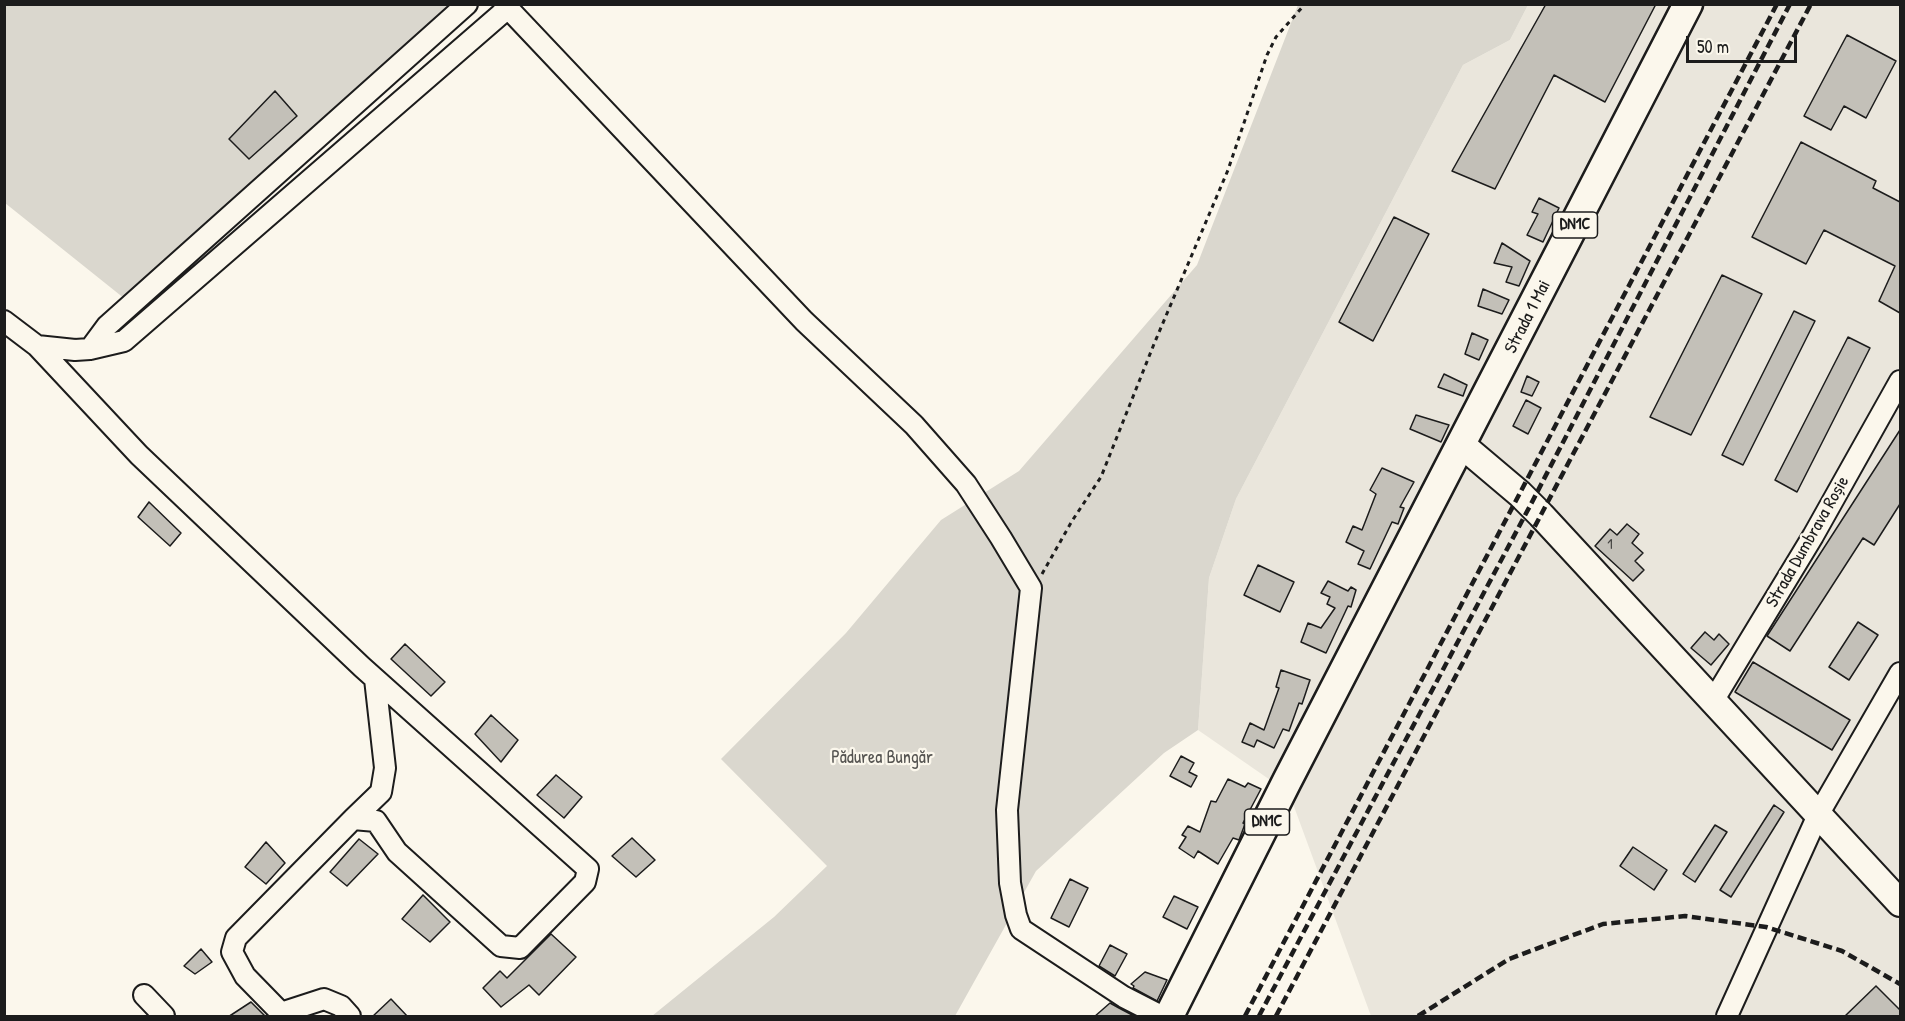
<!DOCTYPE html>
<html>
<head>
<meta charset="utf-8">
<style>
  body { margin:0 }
  #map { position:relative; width:1905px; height:1021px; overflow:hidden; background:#fbf7ec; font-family:"Patrick Hand",sans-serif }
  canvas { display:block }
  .frame { position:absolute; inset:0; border:6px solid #1c1c1c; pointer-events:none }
  .scale { position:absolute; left:1686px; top:36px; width:111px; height:27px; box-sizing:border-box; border:3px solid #1c1c1c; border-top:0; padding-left:8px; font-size:18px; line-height:21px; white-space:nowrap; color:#1c1c1c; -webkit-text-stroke:4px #fbf7ec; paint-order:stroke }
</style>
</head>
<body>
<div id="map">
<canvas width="1905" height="1021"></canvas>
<div class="frame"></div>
<div class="scale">50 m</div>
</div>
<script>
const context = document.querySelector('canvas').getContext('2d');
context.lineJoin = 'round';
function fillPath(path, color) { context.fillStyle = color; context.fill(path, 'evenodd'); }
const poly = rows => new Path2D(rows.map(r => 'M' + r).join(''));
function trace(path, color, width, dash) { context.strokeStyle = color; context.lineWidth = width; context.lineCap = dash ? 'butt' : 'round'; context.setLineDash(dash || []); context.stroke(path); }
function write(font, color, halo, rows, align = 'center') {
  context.font = font + ' "Patrick Hand",sans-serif'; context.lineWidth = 4.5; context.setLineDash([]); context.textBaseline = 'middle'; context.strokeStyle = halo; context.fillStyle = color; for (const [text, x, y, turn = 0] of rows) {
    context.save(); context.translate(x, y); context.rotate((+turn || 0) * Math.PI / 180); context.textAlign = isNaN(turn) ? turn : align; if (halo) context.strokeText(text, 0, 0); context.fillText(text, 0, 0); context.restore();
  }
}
const built = poly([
  [1528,5,1900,5,1900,1016,1371,1016,1289,793,1198,730,1209,578,1236,499,1463,65,1510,40]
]);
const green = poly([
  [4,5,465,5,125,299,5,203],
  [1298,5,1528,5,1510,40,1463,65,1236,499,1209,578,1198,730,1164,753,1036,871,955,1016,652,1016,774,917,827,866,721,759,846,633,941,520,1019,471,1197,265]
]);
const building = poly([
  [1546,4,1656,4,1605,102,1554,75,1495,189,1452,171,1546,4],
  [1847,35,1896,61,1866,118,1844,106,1831,130,1804,116,1847,35],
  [275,91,297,116,249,159,229,139,275,91],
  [1801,142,1876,181,1873,188,1900,202,1900,313,1879,301,1895,266,1824,230,1806,264,1752,237,1801,142],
  [1539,198,1559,208,1543,242,1527,235,1538,214,1532,212,1539,198],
  [1394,217,1429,234,1373,341,1339,322,1394,217],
  [1502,243,1530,261,1519,286,1506,282,1512,267,1494,263,1502,243],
  [1722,275,1762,294,1691,435,1650,417,1722,275],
  [1483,289,1509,300,1502,314,1478,306,1483,289],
  [1794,311,1815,321,1743,465,1722,455,1794,311],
  [1472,333,1488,340,1479,360,1465,354,1472,333],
  [1848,337,1870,348,1797,492,1775,480,1848,337],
  [1444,374,1467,385,1463,396,1438,387,1444,374],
  [1527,376,1539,382,1532,396,1521,392,1527,376],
  [1526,400,1541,408,1528,434,1513,426,1526,400],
  [1416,415,1449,425,1441,442,1410,429,1416,415],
  [1900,430,1900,504,1874,545,1863,538,1790,651,1767,636,1900,430],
  [1382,468,1414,482,1400,507,1404,508,1398,524,1392,522,1370,569,1358,564,1364,551,1346,542,1353,526,1362,530,1376,494,1370,490,1382,468],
  [149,502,181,533,170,546,138,517,149,502],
  [1627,524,1639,534,1632,543,1643,553,1635,561,1644,570,1633,581,1595,546,1610,529,1617,535,1627,524],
  [1258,565,1294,582,1280,612,1244,595,1258,565],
  [1328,581,1348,591,1351,587,1356,590,1351,607,1348,606,1326,653,1301,642,1308,623,1321,628,1335,608,1327,604,1330,597,1321,593,1328,581],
  [1858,622,1878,635,1849,680,1829,667,1858,622],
  [1705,632,1714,640,1719,634,1729,644,1711,665,1691,648,1705,632],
  [405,644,445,682,431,696,391,659,405,644],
  [1753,662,1850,720,1832,750,1735,692,1753,662],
  [1281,670,1310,680,1302,704,1299,703,1289,731,1283,729,1274,748,1257,740,1254,747,1242,742,1250,723,1264,730,1279,688,1276,687,1281,670],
  [491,715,518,740,501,762,475,734,491,715],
  [1181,756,1194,763,1189,772,1197,776,1191,787,1170,776,1181,756],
  [556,775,582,797,564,818,537,795,556,775],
  [1228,779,1245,787,1248,783,1261,789,1243,823,1245,824,1239,840,1233,838,1218,864,1198,851,1194,858,1179,848,1186,837,1182,835,1188,826,1200,832,1211,801,1216,802,1228,779],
  [1774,805,1784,812,1731,897,1720,890,1774,805],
  [1715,825,1727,832,1695,882,1683,874,1715,825],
  [632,838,655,860,636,877,612,856,632,838],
  [359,839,378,854,347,886,330,872,359,839],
  [266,842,285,863,266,884,245,867,266,842],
  [1633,847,1667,870,1654,890,1620,866,1633,847],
  [1070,879,1088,888,1069,927,1051,918,1070,879],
  [423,895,450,922,430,942,402,919,423,895],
  [1174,896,1198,907,1187,929,1163,917,1174,896],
  [551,934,576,957,539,995,529,985,501,1007,483,988,500,971,507,978,551,934],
  [1110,945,1127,954,1115,976,1099,966,1110,945],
  [201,949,212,962,195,974,184,966,201,949],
  [1145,972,1167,980,1157,1001,1133,988,1134,986,1131,984,1145,972],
  [1876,986,1900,1010,1900,1017,1844,1017,1876,986],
  [391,999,408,1017,372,1017,391,999],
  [251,1002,266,1017,228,1017,251,1002],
  [1110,1003,1119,1008,1136,1017,1094,1017,1110,1003]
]);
const path = poly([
  [1042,574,1072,521,1101,477,1154,344,1228,170,1267,55,1276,37,1305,4]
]);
const minor = poly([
  [504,4,804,321,914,425,966,484,1001,538,1031,588,1007,810,1010,883,1016,915,1021,929,1124,997,1161,1016],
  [4,321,37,346,139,455,362,667,588,869,585,882,520,948,501,946,397,852,376,821,353,819,236,938,232,952,245,976,284,1016],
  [37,346,75,350,90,349,124,341,508,8],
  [90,349,107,326,467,4],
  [1713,701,1813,536,1900,381],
  [353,819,381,792,385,768,375,679],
  [144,995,164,1016],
  [281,1013,324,999,341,1006,350,1016],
  [1727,1016,1818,815,1900,673]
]);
const major = poly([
  [1462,445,1520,494,1541,515,1900,903]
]);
const highway = poly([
  [1169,1016,1287,781,1688,4]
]);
const rail = poly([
  [1245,1016,1777,4],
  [1259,1016,1531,504,1790,4],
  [1276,1016,1811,4],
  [1418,1016,1509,959,1603,924,1685,916,1766,927,1842,951,1900,984]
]);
const numberNames = [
  ["1",1610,545]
];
const shields = [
  [1575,225,45],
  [1267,822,45]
];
const shieldNames = [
  ["DN1C",1575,225],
  ["DN1C",1267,822]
];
const streetNames = [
  ["Strada 1 Mai",1528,317,-63],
  ["Strada Dumbrava Roșie",1808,542,-60]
];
const parkNames = [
  ["Pădurea Bungăr",882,758]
];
fillPath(built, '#eae6dc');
fillPath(green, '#dad7ce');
fillPath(building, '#c3c0b8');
trace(building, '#1c1c1c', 1.5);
trace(minor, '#1c1c1c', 24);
trace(major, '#1c1c1c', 30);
trace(highway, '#1c1c1c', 33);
trace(path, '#1c1c1c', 3, [4.5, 4.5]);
trace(minor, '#fbf7ec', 20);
trace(major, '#fbf7ec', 26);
trace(highway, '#fbf7ec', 28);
trace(rail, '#1c1c1c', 4.5, [9, 4.5]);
write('15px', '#464543', null, numberNames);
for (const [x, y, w] of shields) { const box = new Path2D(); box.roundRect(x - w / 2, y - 13, w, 26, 4.5); context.fillStyle = '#fbf7ec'; context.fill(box); trace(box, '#1c1c1c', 1.5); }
write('bold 16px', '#1c1c1c', null, shieldNames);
write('18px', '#1c1c1c', '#fbf7ec', streetNames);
write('18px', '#555451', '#fbf7ec', parkNames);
</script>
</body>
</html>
